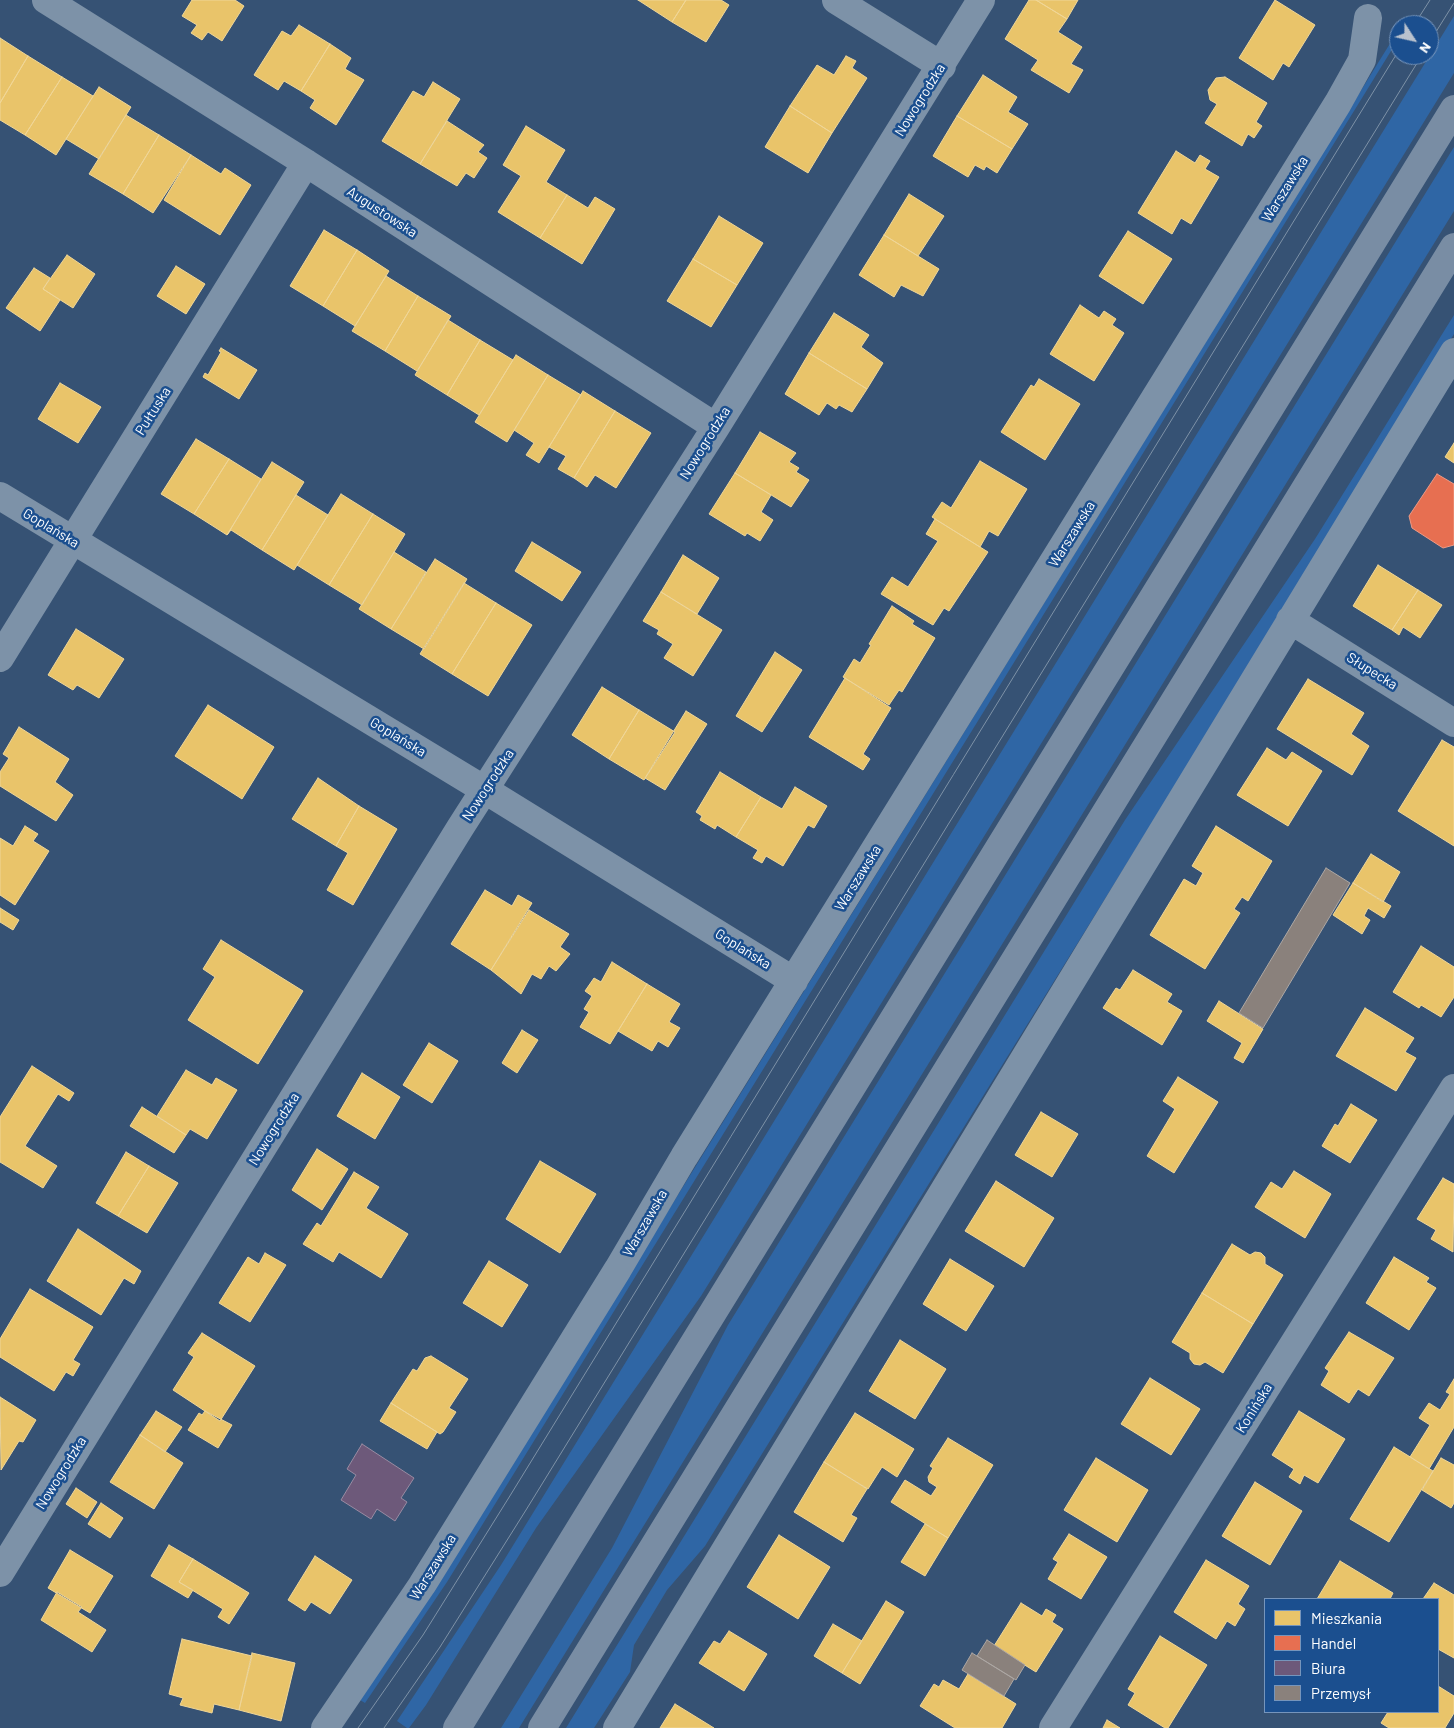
<!DOCTYPE html>
<html>
<head>
<meta charset="utf-8">
<style>
  body { margin:0 }
  #map { position:relative; width:1454px; height:1728px; overflow:hidden; background:#365274; font-family:Barlow,sans-serif }
  canvas { display:block }
  .legend { position:absolute; left:1264px; top:1598px; width:175px; height:115px; box-sizing:border-box; background:#1b4f8f; border:1px solid #7695bc; margin:0; padding:6px 9px; list-style:none; font-size:15px; color:#fff }
  .legend li { display:flex; align-items:center; gap:10px; height:25px }
  .legend b { width:25px; border:1px solid #7695bc }
  .north { position:absolute; left:1389px; top:15px; width:50px; height:50px; box-sizing:border-box; background:#1b4f8f; border:1px solid #7695bc; border-radius:50%; rotate:125deg; font-size:14px; font-weight:700; line-height:20px; text-align:center; color:#fff }
  .north::after { content:''; display:block; margin:auto; width:18px; height:22px; background:#b9c2ce; clip-path:polygon(50% 0,100% 100%,50% 72%,0 100%) }
</style>
</head>
<body>
<div id="map">
<canvas width="1454" height="1728"></canvas>
<ul class="legend">
<li><b style="height:14px;background:#e9c46a"></b>Mieszkania</li>
<li><b style="height:14px;background:#e76f51"></b>Handel</li>
<li><b style="height:14px;background:#6d597a"></b>Biura</li>
<li><b style="height:14px;background:#8a817c"></b>Przemysł</li>
</ul>
<div class="north">N</div>
</div>
<script>
const context = document.querySelector('canvas').getContext('2d');
context.lineJoin = 'round';
function fillPath(path, color) { context.fillStyle = color; context.fill(path, 'evenodd'); }
const poly = rows => new Path2D(rows.map(r => 'M' + r).join(''));
function trace(path, color, width, dash) { context.strokeStyle = color; context.lineWidth = width; context.lineCap = dash ? 'butt' : 'round'; context.setLineDash(dash || []); context.stroke(path); }
function write(font, color, halo, rows, align = 'center') {
  context.font = font + ' Barlow,sans-serif'; context.lineWidth = 5; context.setLineDash([]); context.textBaseline = 'middle'; context.strokeStyle = halo; context.fillStyle = color; for (const [text, x, y, turn = 0] of rows) {
    context.save(); context.translate(x, y); context.rotate((+turn || 0) * Math.PI / 180); context.textAlign = isNaN(turn) ? turn : align; if (halo) context.strokeText(text, 0, 0); context.fillText(text, 0, 0); context.restore();
  }
}
const green = poly([
  [1454,16,1454,73,701,1296,536,1528,426,1705,409,1728,407,1728,397,1721,501,1565],
  [1399,29,1399,38,447,1582,365,1703,360,1700,441,1578],
  [1454,147,1454,211,519,1728,501,1728,612,1548,728,1325],
  [1454,315,1454,334,705,1546,667,1590,634,1645,630,1672,594,1728,566,1728,1125,820,1315,539]
]);
const homes = poly([
  [192,0,235,0,244,6,222,41,208,32,202,40,191,33,197,25,182,16,192,0],
  [638,0,686,0,672,22,638,0],
  [686,0,721,0,729,5,706,42,672,22,686,0],
  [1029,0,1036,0,1067,19,1058,32,1082,47,1071,64,1083,70,1069,93,1031,70,1038,60,1005,39,1029,0],
  [1036,0,1078,0,1067,19,1036,0],
  [1275,0,1315,25,1289,67,1283,63,1273,80,1239,58,1275,0],
  [299,25,330,44,301,91,284,81,278,90,254,75,282,31,291,36,299,25],
  [0,38,28,56,0,103,0,38],
  [330,44,351,58,345,69,364,80,336,125,310,108,315,100,301,91,330,44],
  [28,56,62,77,25,135,0,120,0,103,28,56],
  [846,56,856,61,852,68,867,78,832,133,790,106,817,65,834,75,846,56],
  [983,75,1017,97,1008,112,1028,124,1012,149,957,116,983,75],
  [62,77,93,96,56,155,25,135,62,77],
  [1225,77,1267,103,1256,122,1262,126,1254,138,1248,134,1242,146,1205,123,1217,104,1210,100,1208,90,1216,78,1225,77],
  [433,82,460,99,420,164,382,141,413,91,424,97,433,82],
  [99,87,131,107,99,159,66,139,99,87],
  [790,106,832,133,808,173,765,147,790,106],
  [126,115,159,135,123,194,89,174,126,115],
  [957,116,1012,149,997,173,986,166,984,170,975,165,968,177,933,156,957,116],
  [447,121,484,145,478,152,487,158,474,178,466,173,457,186,420,164,447,121],
  [526,126,565,150,546,182,567,195,540,238,498,212,521,176,503,165,526,126],
  [159,135,191,155,153,213,123,194,159,135],
  [1176,151,1195,163,1200,155,1210,161,1205,169,1219,177,1191,224,1181,218,1172,234,1138,213,1176,151],
  [191,155,221,174,225,168,251,185,220,235,164,200,191,155],
  [909,194,944,216,918,256,884,235,909,194],
  [567,195,588,208,595,197,615,209,582,264,540,238,567,195],
  [719,216,763,243,737,285,693,259,719,216],
  [324,230,357,250,323,306,290,286,324,230],
  [1128,231,1172,259,1143,304,1099,276,1128,231],
  [884,235,939,269,923,296,901,285,894,297,859,275,884,235],
  [357,250,389,271,355,326,323,306,357,250],
  [67,255,95,274,73,308,43,289,67,255],
  [693,259,737,285,711,327,667,301,693,259],
  [176,266,205,284,186,314,157,296,176,266],
  [34,268,50,278,43,289,60,300,40,331,6,308,34,268],
  [386,276,418,296,385,351,352,331,386,276],
  [418,296,451,316,417,371,385,351,418,296],
  [1080,305,1099,318,1104,311,1116,319,1112,325,1124,333,1094,381,1050,354,1080,305],
  [834,313,869,335,861,347,883,363,867,389,809,353,834,313],
  [448,320,480,340,447,395,415,375,448,320],
  [480,340,513,360,479,415,447,395,480,340],
  [221,348,257,370,239,399,203,377,205,373,208,375,221,352,219,351,221,348],
  [809,353,867,389,852,412,839,405,836,409,827,403,819,415,785,394,809,353],
  [516,355,548,375,507,442,475,422,516,355],
  [548,375,581,395,539,463,526,455,534,443,514,430,548,375],
  [1039,379,1080,404,1045,460,1001,432,1031,385,1034,387,1039,379],
  [60,383,101,407,78,443,38,419,60,383],
  [583,391,615,411,574,478,558,469,566,456,549,447,583,391],
  [615,411,651,433,616,488,595,475,587,487,574,478,615,411],
  [760,432,796,453,789,462,799,468,796,472,809,480,791,507,735,473,760,432],
  [196,439,229,459,194,514,161,494,196,439],
  [1454,443,1454,463,1445,457,1454,443],
  [229,459,261,479,227,535,194,514,229,459],
  [980,461,1027,489,998,536,989,531,980,547,932,517,942,502,951,508,980,461],
  [272,462,304,482,262,550,231,530,227,535,272,462],
  [735,473,771,495,761,512,773,520,760,541,747,533,745,536,709,514,735,473],
  [341,494,373,514,329,585,297,565,341,494],
  [296,495,328,515,294,570,262,550,296,495],
  [373,514,405,534,362,605,329,585,373,514],
  [935,519,988,552,949,611,944,608,933,625,881,594,892,577,908,587,938,541,926,534,935,519],
  [532,542,581,572,562,601,515,571,532,542],
  [394,552,426,572,391,629,359,609,394,552],
  [683,555,719,578,697,614,661,592,683,555],
  [435,559,467,579,424,649,391,629,435,559],
  [1378,565,1418,590,1392,630,1353,606,1378,565],
  [464,583,496,603,452,674,420,654,464,583],
  [1418,590,1442,605,1420,638,1403,627,1399,635,1392,630,1418,590],
  [661,592,722,630,693,676,664,658,673,644,657,634,659,630,643,621,661,592],
  [496,603,532,625,488,696,452,674,496,603],
  [892,606,914,621,912,624,935,638,902,692,899,690,889,705,843,677,854,659,860,663,871,645,869,644,892,606],
  [76,629,124,659,99,698,77,685,73,690,48,675,76,629],
  [775,652,802,670,762,732,736,716,775,652],
  [845,678,891,708,863,754,870,759,863,770,809,737,845,678],
  [1308,679,1364,713,1351,734,1369,746,1352,775,1277,729,1308,679],
  [602,687,639,710,609,759,572,735,602,687],
  [208,705,274,747,242,799,175,756,208,705],
  [639,710,675,732,644,780,609,759,639,710],
  [686,711,707,724,665,790,645,778,686,711],
  [19,727,69,759,55,782,73,795,56,821,0,786,0,772,9,758,3,754,19,727],
  [1442,740,1454,747,1454,846,1398,811,1442,740],
  [1267,748,1286,760,1292,752,1322,771,1288,826,1237,795,1267,748],
  [720,772,761,797,736,837,717,825,715,829,700,820,702,816,696,812,720,772],
  [318,778,359,806,336,846,292,819,318,778],
  [795,787,827,806,814,828,808,825,783,866,766,856,762,863,753,858,758,850,736,837,761,797,782,809,795,787],
  [359,806,397,829,353,905,327,890,348,853,336,846,359,806],
  [25,826,38,834,33,841,49,851,15,905,0,895,0,838,13,846,25,826],
  [1216,826,1272,861,1248,901,1242,897,1234,909,1240,913,1205,969,1150,935,1184,879,1196,886,1203,873,1192,866,1216,826],
  [1371,854,1400,872,1383,902,1353,883,1371,854],
  [1353,883,1391,906,1384,918,1368,908,1364,916,1370,920,1362,934,1333,915,1353,883],
  [485,890,512,906,518,895,532,903,491,970,451,944,485,890],
  [0,908,19,920,13,930,0,922,0,908],
  [529,910,569,934,560,947,570,954,556,971,549,966,541,979,532,974,521,994,491,970,529,910],
  [221,940,303,991,258,1064,188,1020,215,977,203,969,221,940],
  [1421,946,1454,967,1454,997,1441,1017,1421,1005,1419,1008,1393,992,1421,946],
  [612,962,647,984,610,1044,580,1027,589,1012,584,1009,592,996,585,991,594,978,601,982,612,962],
  [1133,970,1172,994,1167,1002,1182,1011,1162,1045,1103,1008,1116,988,1120,990,1133,970],
  [647,984,680,1004,669,1022,680,1028,668,1047,658,1041,652,1051,618,1031,647,984],
  [1219,1001,1263,1029,1243,1063,1234,1058,1242,1043,1207,1021,1219,1001],
  [1365,1008,1414,1038,1405,1052,1416,1058,1396,1091,1336,1056,1365,1008],
  [522,1030,538,1040,517,1073,502,1063,522,1030],
  [429,1043,458,1061,432,1103,403,1085,429,1043],
  [32,1066,74,1093,69,1101,58,1094,25,1146,57,1166,43,1188,0,1162,0,1117,32,1066],
  [186,1070,212,1085,216,1078,237,1090,207,1139,190,1129,186,1135,157,1116,186,1070],
  [362,1073,400,1097,375,1139,337,1116,362,1073],
  [1178,1077,1218,1102,1174,1173,1147,1156,1175,1109,1163,1101,1178,1077],
  [1351,1104,1377,1120,1350,1163,1322,1146,1335,1124,1338,1126,1351,1104],
  [142,1107,186,1135,174,1153,130,1126,142,1107],
  [1041,1112,1078,1134,1052,1177,1015,1155,1041,1112],
  [317,1149,348,1169,322,1210,292,1190,317,1149],
  [126,1152,149,1166,118,1216,96,1203,126,1152],
  [540,1161,596,1194,560,1253,506,1219,540,1161],
  [149,1166,178,1183,147,1233,118,1216,149,1166],
  [1294,1171,1331,1194,1305,1238,1255,1207,1271,1182,1282,1189,1294,1171],
  [354,1172,379,1187,366,1208,408,1234,381,1278,339,1252,333,1262,303,1244,317,1223,321,1226,354,1172],
  [1443,1178,1454,1184,1453,1252,1431,1239,1436,1230,1417,1219,1443,1178],
  [996,1181,1054,1218,1024,1267,965,1231,996,1181],
  [78,1229,141,1271,134,1284,124,1278,101,1315,47,1281,78,1229],
  [1232,1244,1250,1255,1255,1252,1261,1253,1265,1257,1265,1264,1283,1275,1253,1324,1202,1293,1232,1244],
  [265,1253,286,1265,250,1322,219,1303,248,1257,259,1264,265,1253],
  [1394,1257,1429,1278,1426,1282,1436,1288,1409,1330,1366,1303,1394,1257],
  [950,1259,994,1286,966,1331,923,1304,950,1259],
  [489,1261,528,1285,502,1327,463,1303,489,1261],
  [30,1289,93,1327,73,1360,80,1364,73,1376,66,1372,54,1391,0,1357,0,1339,30,1289],
  [1202,1293,1253,1324,1223,1373,1205,1362,1200,1365,1194,1364,1190,1359,1190,1353,1172,1342,1202,1293],
  [1349,1332,1394,1358,1369,1396,1358,1389,1349,1403,1321,1385,1329,1371,1325,1368,1349,1332],
  [202,1333,255,1366,220,1421,173,1390,194,1357,188,1353,202,1333],
  [900,1340,946,1369,915,1419,869,1391,900,1340],
  [431,1356,468,1379,449,1408,456,1412,443,1432,440,1434,391,1403,413,1369,417,1371,425,1358,431,1356],
  [1150,1378,1200,1409,1171,1455,1121,1424,1150,1378],
  [1454,1379,1454,1427,1429,1469,1410,1457,1430,1425,1419,1418,1429,1403,1440,1410,1450,1394,1446,1392,1454,1379],
  [0,1397,36,1420,23,1442,19,1441,1,1470,0,1397],
  [391,1403,437,1432,427,1449,380,1421,391,1403],
  [156,1411,182,1427,165,1452,140,1435,156,1411],
  [205,1411,232,1425,218,1448,188,1430,199,1413,202,1415,205,1411],
  [1299,1411,1345,1439,1318,1483,1304,1475,1300,1484,1289,1477,1294,1469,1272,1455,1299,1411],
  [855,1413,914,1449,897,1477,882,1467,868,1489,824,1462,855,1413],
  [140,1435,183,1463,154,1509,110,1482,140,1435],
  [948,1438,993,1465,948,1538,891,1502,905,1480,931,1496,937,1487,929,1482,928,1477,933,1468,930,1466,948,1438],
  [1394,1447,1433,1471,1389,1542,1350,1519,1394,1447],
  [1096,1458,1148,1490,1117,1542,1064,1510,1096,1458],
  [1441,1458,1454,1465,1454,1503,1451,1508,1422,1490,1441,1458],
  [824,1462,867,1489,851,1515,857,1518,843,1542,794,1512,824,1462],
  [1255,1482,1302,1511,1270,1565,1222,1536,1255,1482],
  [76,1488,97,1502,87,1518,66,1504,76,1488],
  [101,1503,123,1518,110,1538,88,1524,101,1503],
  [925,1524,948,1538,925,1576,901,1562,925,1524],
  [1069,1534,1107,1557,1081,1599,1048,1579,1058,1562,1053,1559,1069,1534],
  [779,1535,830,1567,798,1619,747,1587,779,1535],
  [169,1545,193,1559,179,1582,193,1590,188,1598,151,1576,169,1545],
  [70,1550,113,1576,90,1613,48,1588,70,1550],
  [315,1556,352,1580,330,1614,311,1602,305,1611,288,1600,315,1556],
  [193,1559,249,1593,229,1624,218,1617,223,1609,179,1582,193,1559],
  [1206,1560,1249,1586,1238,1604,1245,1609,1235,1626,1227,1621,1216,1639,1174,1612,1206,1560],
  [1340,1561,1393,1593,1390,1599,1317,1599,1340,1561],
  [1434,1583,1454,1595,1454,1658,1438,1649,1438,1599,1423,1599,1434,1583],
  [57,1592,82,1607,78,1612,106,1630,92,1652,41,1620,57,1592],
  [886,1601,904,1612,860,1684,842,1673,886,1601],
  [1021,1603,1042,1616,1046,1609,1056,1615,1052,1622,1063,1629,1036,1672,994,1646,1021,1603],
  [833,1624,862,1641,842,1673,814,1656,833,1624],
  [729,1631,767,1654,744,1691,699,1663,714,1641,720,1644,729,1631],
  [1160,1636,1207,1665,1168,1728,1165,1728,1128,1705,1135,1693,1128,1689,1160,1636],
  [182,1639,252,1656,239,1710,214,1704,212,1713,180,1705,183,1698,169,1694,182,1639],
  [252,1653,295,1663,281,1721,239,1710,252,1653],
  [968,1674,1016,1704,1002,1728,955,1728,920,1706,934,1684,939,1687,943,1680,959,1689,968,1674],
  [1438,1686,1454,1696,1454,1713,1445,1728,1389,1728,1381,1723,1388,1712,1438,1712,1438,1686],
  [675,1704,714,1728,660,1728,675,1704],
  [1107,1720,1120,1728,1103,1728,1107,1720]
]);
const shops = poly([
  [1437,474,1454,484,1454,545,1443,548,1412,528,1409,516,1437,474]
]);
const offices = poly([
  [362,1444,414,1478,401,1498,407,1502,395,1521,377,1509,371,1519,341,1500,356,1475,347,1469,362,1444]
]);
const industry = poly([
  [1326,868,1350,883,1263,1028,1239,1013,1326,868],
  [987,1640,1025,1665,1016,1680,977,1656,987,1640],
  [972,1653,1014,1679,1004,1696,962,1670,972,1653]
]);
const minor = poly([
  [46,0,306,163,716,427],
  [836,0,942,66],
  [0,496,485,790,794,981],
  [1290,620,1454,723],
  [0,658,306,163],
  [0,1573,460,828,716,427,981,0],
  [325,1728,422,1585,618,1269,684,1157,1338,103,1362,60,1368,18],
  [617,1728,1454,352],
  [1053,1728,1454,1088]
]);
const secondary = poly([
  [457,1728,1454,109],
  [542,1728,1454,247]
]);
const tram = poly([
  [1414,25,1430,0],
  [1429,43,1454,3],
  [358,1728,423,1635,508,1499,1399,50],
  [384,1728,440,1647,526,1510,1422,55]
]);
const streetNames = [
  ["Nowogrodzka",920,100,-58],
  ["Warszawska",1285,189,-58],
  ["Augustowska",382,212,33],
  ["Pułtuska",153,411,-58],
  ["Nowogrodzka",705,443,-58],
  ["Goplańska",51,528,31],
  ["Warszawska",1072,534,-58],
  ["Słupecka",1372,671,32],
  ["Goplańska",398,737,31],
  ["Nowogrodzka",488,785,-57],
  ["Warszawska",858,878,-58],
  ["Goplańska",743,949,32],
  ["Nowogrodzka",274,1129,-58],
  ["Warszawska",645,1223,-60],
  ["Konińska",1254,1408,-58],
  ["Nowogrodzka",61,1473,-58],
  ["Warszawska",433,1567,-58]
];
fillPath(green, '#2f66a5');
fillPath(homes, '#e9c46a');
trace(homes, '#f0d697', 1);
fillPath(shops, '#e76f51');
trace(shops, '#ee9a85', 1);
fillPath(offices, '#6d597a');
trace(offices, '#998ba2', 1);
fillPath(industry, '#8a817c');
trace(industry, '#ada7a3', 1);
trace(minor, '#7d92a8', 28);
trace(secondary, '#798da4', 28);
trace(tram, '#7e92a7', 1);
write('14px', '#fff', '#1b4f8f', streetNames);
</script>
</body>
</html>
